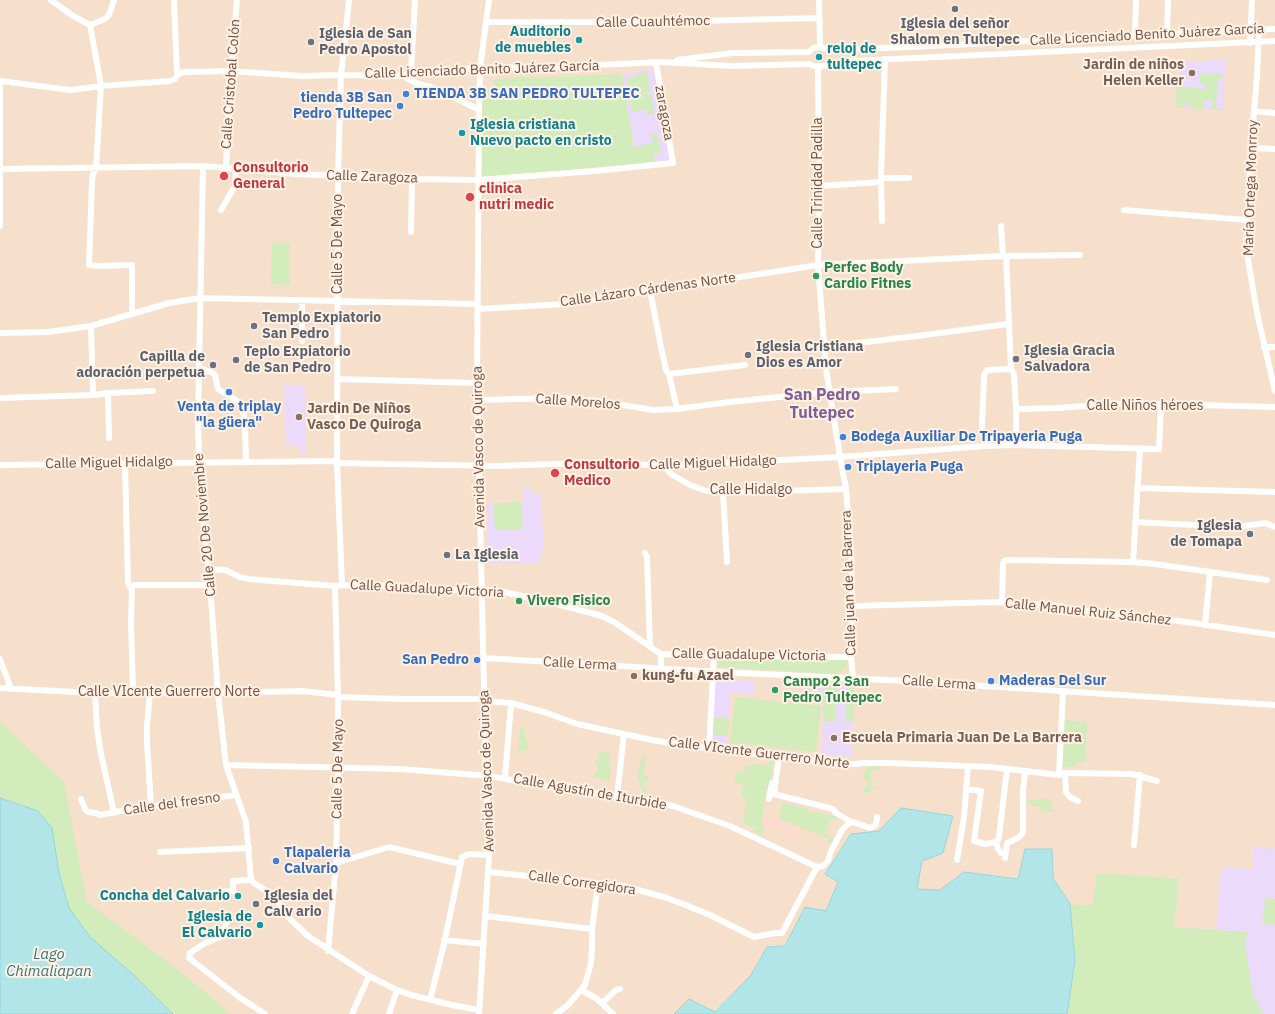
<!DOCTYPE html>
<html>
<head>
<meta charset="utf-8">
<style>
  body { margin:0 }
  canvas { display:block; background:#feeedd }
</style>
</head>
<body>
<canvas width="1275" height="1014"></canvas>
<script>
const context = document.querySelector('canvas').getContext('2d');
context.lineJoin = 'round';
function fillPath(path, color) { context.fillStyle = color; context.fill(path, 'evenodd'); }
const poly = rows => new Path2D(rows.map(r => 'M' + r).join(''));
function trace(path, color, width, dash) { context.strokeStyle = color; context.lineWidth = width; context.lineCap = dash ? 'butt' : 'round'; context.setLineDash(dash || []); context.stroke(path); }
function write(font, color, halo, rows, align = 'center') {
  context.font = font + ' "IBM Plex Sans",sans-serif'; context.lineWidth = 4; context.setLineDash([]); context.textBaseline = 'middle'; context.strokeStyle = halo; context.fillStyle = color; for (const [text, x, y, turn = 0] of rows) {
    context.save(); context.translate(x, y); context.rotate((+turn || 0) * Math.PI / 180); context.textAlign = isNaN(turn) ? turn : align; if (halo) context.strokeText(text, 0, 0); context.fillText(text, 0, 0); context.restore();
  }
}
const residential = poly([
  [0,0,1275,0,1275,849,1254,846,1253,869,1221,867,1217,929,1174,927,1178,878,1097,873,1092,905,1070,904,1053,878,1052,849,1018,879,964,872,940,890,917,889,922,861,901,808,879,831,851,835,825,874,838,882,826,912,805,908,785,946,767,947,751,975,714,1012,689,999,674,1014,173,1014,90,937,0,739]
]);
const commercial = poly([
  [765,818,778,821,779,819,783,821,782,824,799,831,800,830,802,830,803,831,802,834,800,835,799,833,796,832,793,836,787,834,786,837,789,839,784,837,785,833,777,829,777,827,764,823]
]);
const education = poly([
  [1226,59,1223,110,1176,107,1178,63],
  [637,70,654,70,670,161,637,163,622,74,637,73],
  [284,386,305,386,305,463,302,461,300,446,285,446],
  [524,487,531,487,532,493,541,493,544,554,539,554,540,563,488,564,487,504,524,501],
  [714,679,755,681,754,695,730,693,727,747,712,745],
  [831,685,854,686,852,757,827,755,827,757,822,757,823,702,798,700,799,689,810,689],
  [1254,846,1275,849,1275,1014,1119,1014,1179,878,1174,927,1216,929,1221,867,1253,869]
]);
const green = poly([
  [647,72,650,91,643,92,644,94,651,93,654,114,648,115,646,109,632,112,626,78,637,77,637,73],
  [622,74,634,147,653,143,651,134,657,133,661,153,654,154,655,162,481,178,483,89,494,89,493,79],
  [1200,74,1223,74,1222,79,1218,79,1216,108,1223,109,1223,110,1212,109,1212,100,1205,100,1204,109,1189,108,1189,103,1185,102,1184,108,1176,107,1177,81,1183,82,1183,87,1199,87,1199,90,1205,90,1205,83,1199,83,1200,82],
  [272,243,290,243,290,285,271,284],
  [521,501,523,529,495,530,493,504],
  [719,659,846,660,847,663,845,669,837,674,718,667,716,663,718,660],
  [831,685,838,686,835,721,824,721,823,702,822,701,823,687],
  [848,686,854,686,853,722,845,721],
  [735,697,821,706,816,752,730,743],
  [713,718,729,718,728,736,712,734],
  [1064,720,1087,722,1085,763,1076,762,1076,767,1062,767],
  [0,722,64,782,87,902,177,969,231,1014,0,1014],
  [520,728,525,728,525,733,523,733,523,736,526,736,525,741,529,742,528,751,521,750,521,753,518,753],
  [600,751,610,753,608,764,611,765,609,781,594,777,594,774,597,774,598,762,595,762,595,760,598,760],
  [642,756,646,756,643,775,648,776,647,782,645,782,644,786,646,786,645,795,642,795,643,788,639,787,640,781,637,781],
  [770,759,774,760,769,790,766,790,761,826,764,827,762,836,753,832,754,830,757,829,757,827,750,827,750,826,744,824,744,816,747,798,741,797,743,784,734,783,736,771,744,774,745,765,751,766,751,764,769,765],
  [869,765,879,766,879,770,871,770,871,787,878,788,878,789,874,789,874,790,870,790,869,794,862,792,870,782,862,777],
  [1041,798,1044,798,1044,800,1052,799,1050,805,1052,805,1052,809,1054,809,1054,812,1040,811,1040,806,1032,806,1032,803,1026,803,1026,799,1040,800],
  [782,802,810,810,809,812,815,814,815,811,838,817,843,821,837,818,831,820,824,833,835,838,831,844,829,843,829,839,824,836,804,829,795,825,796,824,794,823,794,825,779,819],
  [1097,873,1179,878,1174,927,1248,932,1245,945,1253,995,1264,1014,1067,1014,1075,960,1070,904,1092,905],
  [1266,898,1275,899,1275,925,1262,923]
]);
const water = poly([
  [0,798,38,811,52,828,59,873,69,908,90,937,136,977,173,1014,0,1014,0,798],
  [901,808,953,816,943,853,922,861,917,889,940,890,964,872,1018,879,1025,849,1052,849,1053,878,1070,904,1075,960,1067,1014,674,1014,689,999,715,1012,751,975,767,947,785,946,805,907,826,911,838,882,825,874,851,834,879,831,901,808]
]);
const minor = poly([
  [51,0,73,16,90,25],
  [174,0,177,75],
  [819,0,820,47],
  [487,22,654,22,819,18],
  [90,25,101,86,96,168,93,174,92,181,89,265,100,266,132,265,132,313],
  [90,25,105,19,109,15,114,0],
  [1259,30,1257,75,1251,148,1246,247,1257,313,1275,391],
  [1167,34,1168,0],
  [1135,36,1136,0],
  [1250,43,1252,0],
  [677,60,733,53,809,52,813,48,820,47,830,50,909,47,1275,29],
  [818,66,819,186,818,265,826,369,840,457,846,489,851,546,852,609,851,657,853,678],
  [411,72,415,0],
  [403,76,418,84,431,87,454,97,479,110],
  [0,81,71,90,101,86,170,81,175,79,177,75,183,72,231,71,302,76,341,75,403,76,411,72,480,68,552,67,661,62,732,66,809,64,814,66,819,67,827,65,831,62,1275,41],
  [1254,111,1275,113],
  [1251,148,1275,149],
  [203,166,198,420,199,462,203,518,210,585,218,693,226,765,246,822,251,880],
  [226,167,231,71,237,0],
  [0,169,203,166,297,174,412,179,478,180,595,171,673,163,656,63],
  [881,178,909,178],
  [819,186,881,182],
  [221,210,235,186,236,168],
  [1124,210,1247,220],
  [882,221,881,178,885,59],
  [0,226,0,81],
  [1001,226,1003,256],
  [411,232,412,179],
  [1006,256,1011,369,1014,374,1016,409,1016,445],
  [650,291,662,352,666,370,669,374,677,409],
  [302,300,302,341],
  [478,309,565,304,818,265,1003,256,1080,255],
  [91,326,93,395],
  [0,333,48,332,91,326,169,303,200,298,478,304],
  [824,347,917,336,1008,324],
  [1264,347,1275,347],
  [200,368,213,373,215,375,218,389,236,400,243,408,245,425,246,462],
  [669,374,745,365],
  [338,379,477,383],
  [108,393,109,438],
  [0,398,93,395,108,393,153,391],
  [478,400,560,398,598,401,653,410,677,409,729,402,829,392,896,389],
  [1016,409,1058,408,1110,404,1161,404,1275,407],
  [985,446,982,426,984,375,987,370,1011,369],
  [337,463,499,466,551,464,615,463,664,466,840,457,985,446,1016,445,1159,449,1161,404],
  [125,464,128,583,131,589],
  [0,465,337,461],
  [664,466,671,474,683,481,692,486,707,491,723,492,747,492,846,489],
  [1137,488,1275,492],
  [723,492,727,562],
  [1135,522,1194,525,1244,526,1265,523,1275,527],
  [645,553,647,557,650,647],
  [1133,562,1140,449],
  [208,569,225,570,240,577,249,579,335,586,342,585,394,586,454,590,495,590,549,602,602,616,614,622,661,654,707,656,851,657],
  [342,585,337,463,338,176,341,75,349,0],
  [1002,602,1003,564,1004,561,1008,560,1133,562,1155,564,1267,580],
  [852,606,1000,602,1061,606,1072,610,1102,612,1187,622,1275,635],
  [1205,625,1210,572],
  [484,658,721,672,908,681,1275,705],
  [0,659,11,689],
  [661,668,661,654],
  [0,688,95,693,218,693,302,691,338,695],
  [133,692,131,622,132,586,135,585,210,585],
  [95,693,97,728,100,749,114,813],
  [150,693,147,725,147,743,151,806],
  [338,697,403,699,484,699],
  [484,701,511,703,544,712,577,724,652,740,682,745,841,764,857,764,862,763,889,763,991,767,1059,775,1065,773,1132,774,1157,781],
  [709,748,714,655],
  [779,756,774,794,833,809,836,813,851,822],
  [226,765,400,769,489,776,545,786,650,801,673,806,730,826,817,867,823,866,828,861,831,851,842,830,849,823,853,822,870,828,876,825,877,817],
  [1065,773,1066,792,1070,797,1078,801],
  [1059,775,1063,691],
  [505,778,511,703],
  [966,789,981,791,974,841,985,844,996,842,998,840,999,836,1007,769],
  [617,796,624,734],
  [81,799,85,809,88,812,96,813,100,815,131,809,236,795],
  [769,799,772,783],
  [996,842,998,849,1001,853,1005,852],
  [1134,845,1140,775],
  [160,852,249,848],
  [1005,858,1007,843,1018,838,1023,833,1023,791,1025,772],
  [957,860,964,817,968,767],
  [336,863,389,847,460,864],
  [489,872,624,886,667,898,688,906,710,915,754,937,775,933,782,933,817,867],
  [132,899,233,891,233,881,251,880,254,883,268,892,275,898,289,918,308,936,369,976,397,990,411,995,452,1005,479,1010],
  [486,916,592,929,592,948,591,963,585,985,567,1006,556,1014],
  [227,918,223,936,205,943,190,953,189,958,239,997,265,1014],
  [592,929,598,883],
  [444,940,484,944],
  [328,951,336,863,338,767,338,697,335,586],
  [581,990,596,998,613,1014],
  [430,1000,444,944,462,857,469,854,489,855],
  [602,1003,616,990,620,989],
  [352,1014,369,976],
  [389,1014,397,990],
  [479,1014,489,855,486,775,477,383,479,110,480,68,489,0]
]);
const markers = [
  [955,9,4,"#6b7280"],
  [579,40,4,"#0f9aa8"],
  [311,42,4,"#6b7280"],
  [819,57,4,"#0f9aa8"],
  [1192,73,4,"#8d6e63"],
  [406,94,4,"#3f7fe0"],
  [400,106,4,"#3f7fe0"],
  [462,133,4,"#0f9aa8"],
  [224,176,5,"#e0444e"],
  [470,197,5,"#e0444e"],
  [816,276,4,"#2e9e5b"],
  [254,326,4,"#6b7280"],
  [748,355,4,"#6b7280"],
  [1016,359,4,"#6b7280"],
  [236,360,4,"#6b7280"],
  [213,365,4,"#6b7280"],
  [229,392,4,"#3f7fe0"],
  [299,417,4,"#8d6e63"],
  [843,437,4,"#3f7fe0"],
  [848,467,4,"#3f7fe0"],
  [555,473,5,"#e0444e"],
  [1250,534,4,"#6b7280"],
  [447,555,4,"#6b7280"],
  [519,601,4,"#2e9e5b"],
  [477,660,4,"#3f7fe0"],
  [634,676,4,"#8d6e63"],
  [991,681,4,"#3f7fe0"],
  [775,690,4,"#2e9e5b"],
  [834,738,4,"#8d6e63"],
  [276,861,4,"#3f7fe0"],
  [238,896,4,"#0f9aa8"],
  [256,904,4,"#6b7280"],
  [260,925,4,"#0f9aa8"]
];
const streetNames = [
  ["Calle Cuauhtémoc",653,22,-1],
  ["Calle Licenciado Benito Juárez García",1147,35,-3],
  ["Calle Licenciado Benito Juárez García",482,70,-2],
  ["Calle Cristobal Colón",231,84,-86],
  ["zaragoza",664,113,80],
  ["Calle Zaragoza",372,177,2],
  ["Calle Trinidad Padilla",818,183,-90],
  ["María Ortega Monrroy",1251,188,-88],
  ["Calle 5 De Mayo",338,244,-90],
  ["Calle Lázaro Cárdenas Norte",648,290,-8],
  ["Calle Morelos",578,402,4],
  ["Calle Niños héroes",1145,406],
  ["Avenida Vasco de Quiroga",479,447,-91],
  ["Calle Miguel Hidalgo",109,463,-1],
  ["Calle Miguel Hidalgo",713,463,-2],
  ["Calle Hidalgo",751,490],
  ["Calle 20 De Noviembre",205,525,-95],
  ["Calle juan de la Barrera",849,583,-92],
  ["Calle Guadalupe Victoria",427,589,3],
  ["Calle Manuel Ruiz Sánchez",1088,612,6],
  ["Calle Guadalupe Victoria",749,655,1],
  ["Calle Lerma",580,664,3],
  ["Calle Lerma",939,683,4],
  ["Calle VIcente Guerrero Norte",169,692],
  ["Calle VIcente Guerrero Norte",759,753,7],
  ["Calle 5 De Mayo",338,769,-89],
  ["Avenida Vasco de Quiroga",487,771,-92],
  ["Calle Agustín de Iturbide",590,792,10],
  ["Calle del fresno",172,804,-8],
  ["Calle Corregidora",582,883,8]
];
const worshipNames = [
  ["Iglesia del señor",955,24,"center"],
  ["Shalom en Tultepec",955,40,"center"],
  ["Iglesia de San",319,34],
  ["Pedro Apostol",319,50],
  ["Templo Expiatorio",262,318],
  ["San Pedro",262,334],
  ["Iglesia Cristiana",756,347],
  ["Dios es Amor",756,363],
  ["Iglesia Gracia",1024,351],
  ["Salvadora",1024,367],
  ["Teplo Expiatorio",244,352],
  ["de San Pedro",244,368],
  ["Capilla de",205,357,"right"],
  ["adoración perpetua",205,373,"right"],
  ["Iglesia",1242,526,"right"],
  ["de Tomapa",1242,542,"right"],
  ["La Iglesia",455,555],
  ["Iglesia del",264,896],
  ["Calv ario",264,912]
];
const cultureNames = [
  ["Auditorio",571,32],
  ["de muebles",571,48],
  ["reloj de",827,49,"left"],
  ["tultepec",827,65,"left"],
  ["Iglesia cristiana",470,125,"left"],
  ["Nuevo pacto en cristo",470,141,"left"],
  ["Concha del Calvario",230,896],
  ["Iglesia de",252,917],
  ["El Calvario",252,933]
];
const educationNames = [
  ["Jardin de niños",1184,65,"right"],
  ["Helen Keller",1184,81,"right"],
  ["Jardin De Niños",307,409],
  ["Vasco De Quiroga",307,425],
  ["kung-fu Azael",642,676],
  ["Escuela Primaria Juan De La Barrera",842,738]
];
const shopNames = [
  ["TIENDA 3B SAN PEDRO TULTEPEC",414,94],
  ["tienda 3B San",392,98,"right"],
  ["Pedro Tultepec",392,114,"right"],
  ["Venta de triplay",229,407,"center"],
  ["\"la güera\"",229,423,"center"],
  ["Bodega Auxiliar De Tripayeria Puga",851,437],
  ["Triplayeria Puga",856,467],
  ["San Pedro",469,660,"right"],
  ["Maderas Del Sur",999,681],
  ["Tlapaleria",284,853],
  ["Calvario",284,869]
];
const healthNames = [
  ["Consultorio",233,168],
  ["General",233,184],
  ["clinica",479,189],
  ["nutri medic",479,205],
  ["Consultorio",564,465],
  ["Medico",564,481]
];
const leisureNames = [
  ["Perfec Body",824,268],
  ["Cardio Fitnes",824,284],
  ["Vivero Fisico",527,601],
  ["Campo 2 San",783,682],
  ["Pedro Tultepec",783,698]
];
const waterNames = [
  ["Lago",49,955],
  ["Chimaliapan",49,972]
];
const quarterNames = [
  ["San Pedro",822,395],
  ["Tultepec",822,413]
];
fillPath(residential, '#f6dfcb');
fillPath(commercial, '#ffdad0');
fillPath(education, '#ebdafa');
fillPath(green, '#d3ecbb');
fillPath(water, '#b1e5e8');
trace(water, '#96d6db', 1);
trace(minor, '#fff', 6);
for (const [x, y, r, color] of markers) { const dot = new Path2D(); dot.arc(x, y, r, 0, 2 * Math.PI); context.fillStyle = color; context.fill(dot); trace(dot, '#fff2e5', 1.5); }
write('14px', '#755144', '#fff2e5', streetNames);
write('bold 14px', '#5b616d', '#fff2e5', worshipNames, 'left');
write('bold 14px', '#0d838f', '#fff2e5', cultureNames, 'right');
write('bold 14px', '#785e54', '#fff2e5', educationNames, 'left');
write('bold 14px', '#366cbe', '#fff2e5', shopNames, 'left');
write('bold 14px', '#be3a42', '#fff2e5', healthNames, 'left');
write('bold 14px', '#27864d', '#fff2e5', leisureNames, 'left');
write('italic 15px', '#37777c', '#fff2e5', waterNames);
write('bold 16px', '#805f99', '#fff2e5', quarterNames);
</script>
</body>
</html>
